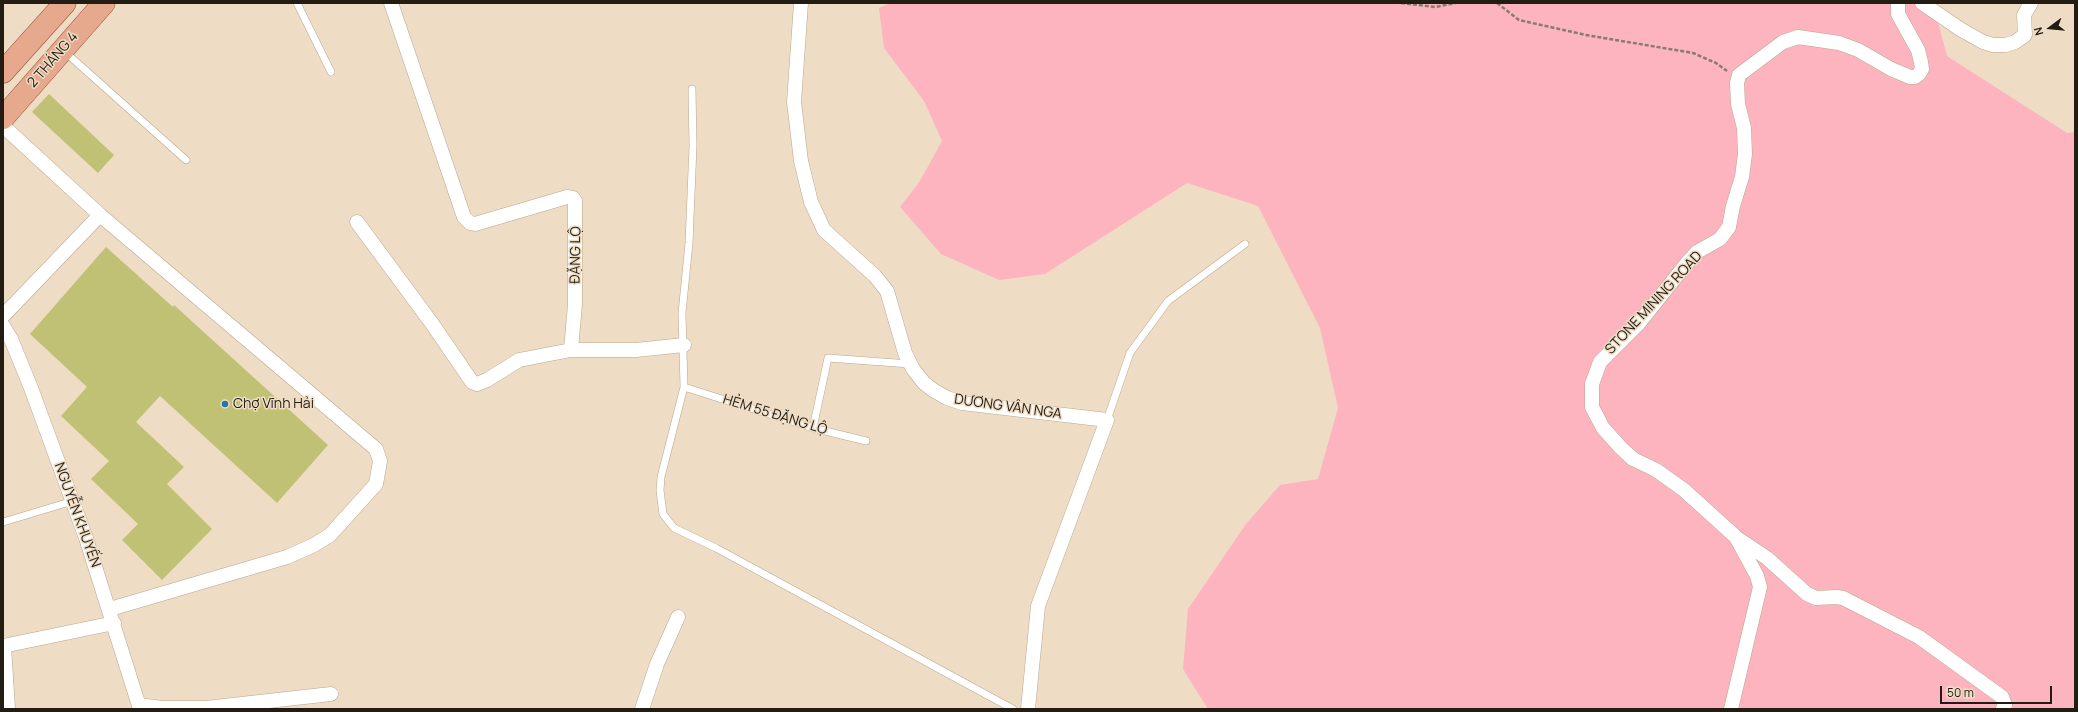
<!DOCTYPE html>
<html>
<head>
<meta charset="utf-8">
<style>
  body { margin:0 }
  #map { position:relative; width:2078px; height:712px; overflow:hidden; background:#eedcc4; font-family:Manrope,sans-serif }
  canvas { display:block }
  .frame { position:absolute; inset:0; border:4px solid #221c13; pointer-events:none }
  .north { position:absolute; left:2030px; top:8px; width:40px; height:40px; -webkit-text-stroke:3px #eedcc4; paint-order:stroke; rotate:254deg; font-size:11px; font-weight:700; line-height:16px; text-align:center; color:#221c13 }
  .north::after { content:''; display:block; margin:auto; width:14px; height:18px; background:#221c13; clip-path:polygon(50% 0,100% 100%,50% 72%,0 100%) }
  .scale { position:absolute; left:1940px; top:686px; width:112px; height:18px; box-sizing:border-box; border:2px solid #221c13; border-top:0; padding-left:5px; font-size:12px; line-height:14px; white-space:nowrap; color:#221c13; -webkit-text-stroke:3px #eedcc4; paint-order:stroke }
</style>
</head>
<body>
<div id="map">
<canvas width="2078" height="712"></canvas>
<div class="frame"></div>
<div class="north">N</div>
<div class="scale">50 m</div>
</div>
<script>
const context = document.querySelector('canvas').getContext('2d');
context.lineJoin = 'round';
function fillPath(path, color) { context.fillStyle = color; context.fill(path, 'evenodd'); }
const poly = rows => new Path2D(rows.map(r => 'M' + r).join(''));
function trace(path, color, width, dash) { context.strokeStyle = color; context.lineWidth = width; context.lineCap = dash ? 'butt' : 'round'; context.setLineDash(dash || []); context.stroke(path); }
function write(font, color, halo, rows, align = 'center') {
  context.font = font + ' Manrope,sans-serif'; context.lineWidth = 3; context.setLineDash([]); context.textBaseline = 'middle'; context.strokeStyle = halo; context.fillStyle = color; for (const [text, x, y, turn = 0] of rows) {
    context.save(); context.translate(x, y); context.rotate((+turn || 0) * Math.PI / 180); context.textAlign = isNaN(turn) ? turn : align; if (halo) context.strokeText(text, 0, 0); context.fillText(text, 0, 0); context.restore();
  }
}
const green = poly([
  [890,3,1933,3,1947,56,2067,133,2075,132,2075,709,1208,709,1183,669,1188,609,1246,524,1280,485,1318,479,1338,408,1320,328,1258,206,1187,183,1045,274,999,280,941,254,900,207,920,181,942,141,924,101,884,48,879,8]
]);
const building = poly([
  [49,94,114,155,98,173,32,112],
  [106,247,173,307,174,305,328,445,277,503,160,396,136,422,184,467,167,484,212,529,162,580,122,540,138,524,91,479,109,461,61,416,87,387,30,334]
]);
const path = poly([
  [1401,3,1435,7,1456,3],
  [1497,3,1519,20,1586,35,1693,53,1716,63,1727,71]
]);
const service = poly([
  [297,3,331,72],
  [64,51,186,160],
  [692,89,693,146,689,243,682,313,684,387,661,477,660,490,663,514,674,528,716,548,1013,709],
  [684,387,813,428,866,441],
  [1107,420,1130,353,1168,301,1245,244],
  [813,428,828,358,910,364],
  [3,522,73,501]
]);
const minor = poly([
  [801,3,794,102,801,161,811,202,824,230,875,276,887,291,905,353,913,369,924,383,933,390,947,398,962,403,1107,420,1038,606,1028,709],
  [1898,3,1898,14,1918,50,1921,62,1922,69,1919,74,1915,77,1910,77,1891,69,1858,50,1839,43,1798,37,1783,42,1739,75,1737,83,1738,104,1744,128,1745,154,1742,177,1733,206,1729,227,1720,239,1697,252,1687,263,1639,323,1600,362,1592,384,1592,407,1603,428,1621,448,1633,459,1656,470,1684,490,1737,538,1767,558,1807,594,1816,598,1837,597,1843,598,1919,637,2002,697,2005,705,2003,709],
  [1922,3,1960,29,1983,42,1993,45,2006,45,2015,42,2025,35,2024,15,2031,3],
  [3,126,100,215],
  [357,222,433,325,472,382,477,384,487,380,519,360,571,350,575,304,575,201,573,198,567,197,475,224,470,223,464,217,391,3],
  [3,316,100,215,376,449,380,461,376,484,330,535,314,545,287,557,110,609],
  [3,326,11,339,31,388,86,538,140,709],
  [571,350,636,350,684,345],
  [3,646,114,623],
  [4,646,8,709],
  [139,705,162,708,206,708,331,694],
  [642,709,657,664,678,617],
  [1731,709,1760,587,1757,576,1737,539]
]);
const primary = poly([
  [3,72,65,3],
  [3,118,104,3]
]);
const markers = [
  [225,404,4,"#2775a7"]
];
const streetNames = [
  ["2 THÁNG 4",53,60,-49],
  ["ĐẶNG LỘ",576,255,-89],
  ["STONE MINING ROAD",1654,303,-47],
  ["DƯƠNG VÂN NGA",1008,407,8],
  ["HẺM 55 ĐẶNG LỘ",775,415,17],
  ["NGUYỄN KHUYẾN",77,515,70]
];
const poiNames = [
  ["Chợ Vĩnh Hải",233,404]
];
fillPath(green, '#feb4bf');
fillPath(building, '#c0c175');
trace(service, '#b8a790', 8);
trace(minor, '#b8a790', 15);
trace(primary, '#985232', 23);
trace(path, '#887c6c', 2.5, [4, 2]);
trace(service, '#fff', 7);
trace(minor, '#fff', 14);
trace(primary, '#e7a98e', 22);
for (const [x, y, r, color] of markers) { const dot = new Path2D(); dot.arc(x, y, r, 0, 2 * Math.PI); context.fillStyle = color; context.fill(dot); trace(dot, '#eedcc4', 1.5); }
write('14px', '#221c13', '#eedcc4', streetNames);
write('14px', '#221c13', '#eedcc4', poiNames, 'left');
</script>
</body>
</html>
